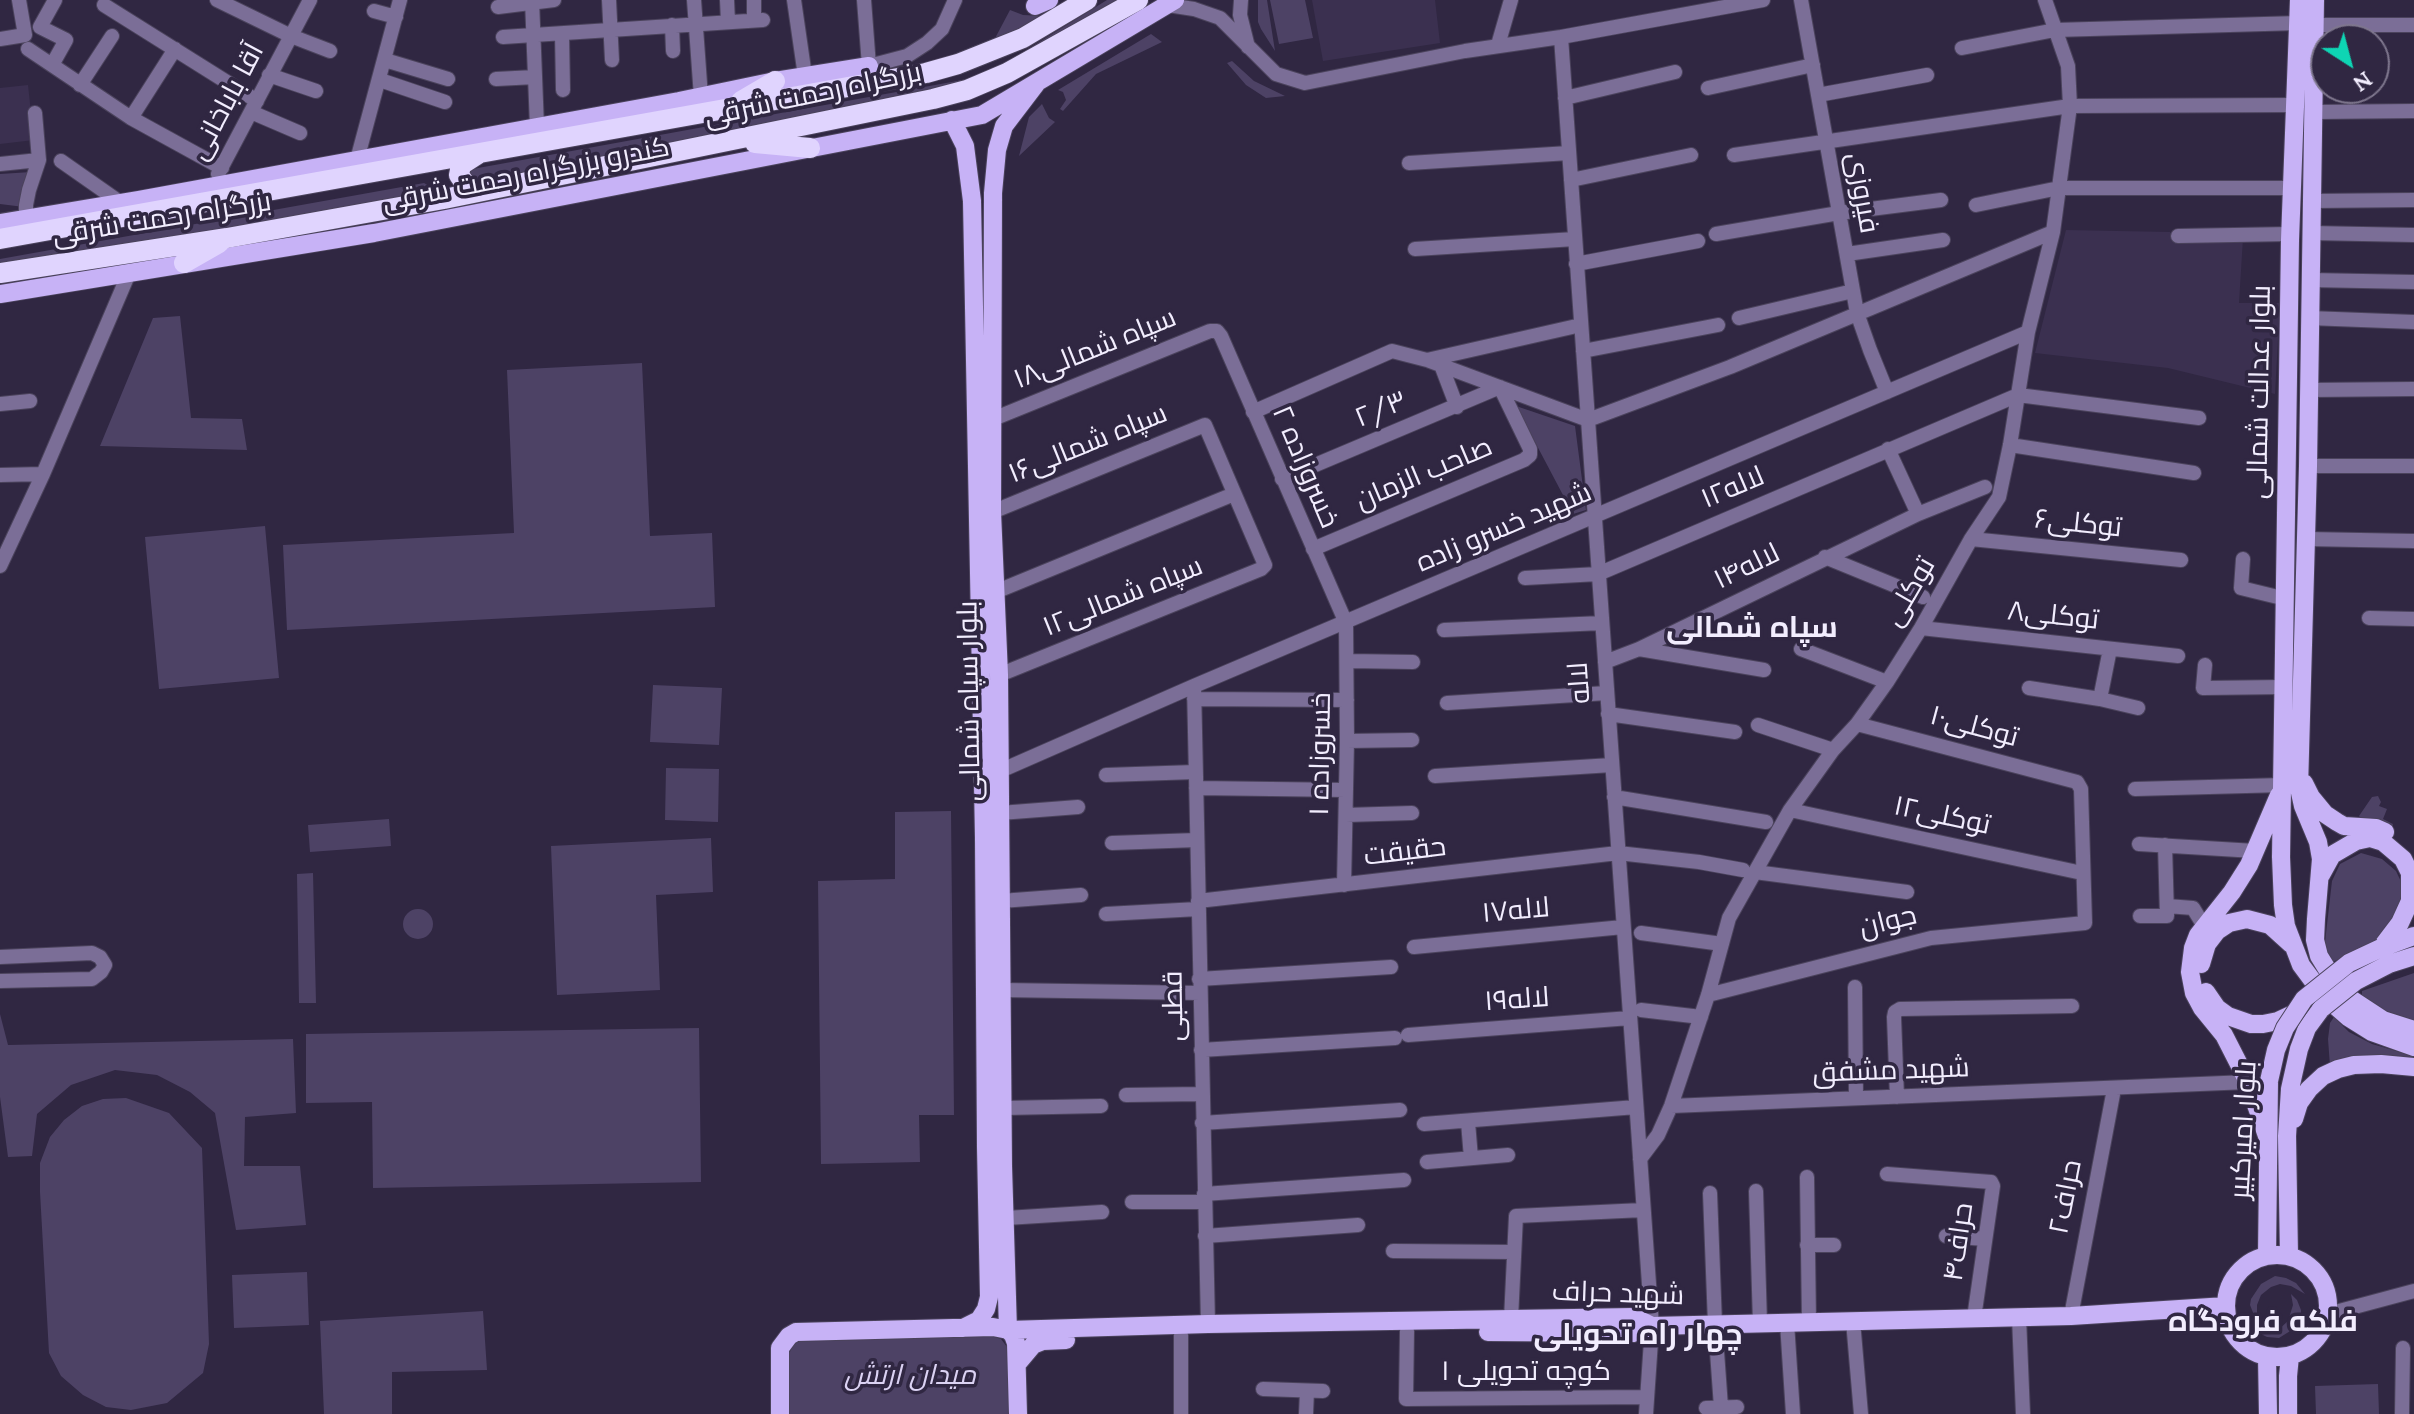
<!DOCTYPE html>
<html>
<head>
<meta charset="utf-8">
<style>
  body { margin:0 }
  #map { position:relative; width:2414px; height:1414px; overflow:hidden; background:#302742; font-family:Lora,serif }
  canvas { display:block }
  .north { position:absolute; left:2310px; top:24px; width:80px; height:80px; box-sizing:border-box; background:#302742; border:2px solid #7e768d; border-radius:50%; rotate:144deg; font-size:22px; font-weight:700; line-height:32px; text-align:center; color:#f2edfe }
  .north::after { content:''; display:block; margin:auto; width:28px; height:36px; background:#0ed5b4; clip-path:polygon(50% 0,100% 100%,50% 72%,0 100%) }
</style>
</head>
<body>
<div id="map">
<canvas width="2414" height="1414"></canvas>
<div class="north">N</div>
</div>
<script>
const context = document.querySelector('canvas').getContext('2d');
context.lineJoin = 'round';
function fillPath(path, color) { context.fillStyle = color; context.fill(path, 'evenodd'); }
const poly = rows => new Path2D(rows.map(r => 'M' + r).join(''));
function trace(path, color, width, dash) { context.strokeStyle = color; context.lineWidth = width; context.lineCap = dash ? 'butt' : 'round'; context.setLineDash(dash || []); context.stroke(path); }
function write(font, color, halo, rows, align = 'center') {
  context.font = font + ' Lora,Cairo,serif'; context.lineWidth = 7; context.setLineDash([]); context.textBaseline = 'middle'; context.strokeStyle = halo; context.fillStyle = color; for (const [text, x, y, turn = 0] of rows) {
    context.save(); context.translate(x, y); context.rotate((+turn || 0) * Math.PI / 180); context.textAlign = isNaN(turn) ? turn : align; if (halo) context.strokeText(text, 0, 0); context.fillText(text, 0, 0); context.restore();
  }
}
const built = poly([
  [1312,0,1435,0,1440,43,1323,61],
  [28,85,34,140,0,144,0,88],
  [2066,230,2170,232,2174,240,2243,238,2239,303,2280,303,2275,394,2168,368,2035,353]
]);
const green = poly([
  [1107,0,1122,0,1018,63,961,86,914,98,474,183,468,182,463,176,465,171,478,168,968,79,1012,59],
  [1258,0,1267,0,1275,51,1261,29,1258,22],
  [1270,0,1305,0,1313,38,1279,44],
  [1010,10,1023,15,1045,16,992,44],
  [1151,34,1162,42,1096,74,1063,111,1060,109,1066,100,1063,92,1058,90],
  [1232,61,1254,81,1285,96,1266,98,1246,85,1227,63],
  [1042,104,1049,118,1055,122,1019,156,1029,117],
  [31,172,24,207,0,204,0,174],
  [424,183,429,186,428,192,420,195,0,268,0,259],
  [180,316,191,418,242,419,247,450,100,446,153,318],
  [642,363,650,536,712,533,715,607,287,630,283,545,514,533,507,370],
  [1516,406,1575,426,1586,510,1573,514],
  [265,526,279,678,159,689,145,537],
  [653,685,722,688,719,745,650,742],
  [666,768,719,769,718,822,665,820],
  [2378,796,2381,802,2379,806,2387,809,2383,819,2393,824,2392,829,2362,820,2359,816,2372,797],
  [951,811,954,1115,919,1115,920,1162,821,1164,818,881,895,879,895,812],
  [389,819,391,846,310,852,308,825],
  [711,838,713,892,656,895,660,990,557,995,551,846],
  [2361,853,2382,859,2396,871,2404,888,2402,910,2371,945,2330,963,2324,951,2332,881,2340,864],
  [313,873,316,1003,299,1003,297,874],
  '403 924a15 15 0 1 1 30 0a15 15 0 1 1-30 0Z',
  [2414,973,2414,1021,2381,1009,2362,996,2362,991],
  [0,1014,8,1045,293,1039,296,1113,245,1117,244,1166,300,1166,306,1225,236,1230,215,1113,190,1092,157,1075,115,1070,71,1085,37,1114,32,1156,8,1157,0,1097],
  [2334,1017,2349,1032,2372,1044,2414,1056,2414,1063,2330,1066,2328,1039,2330,1023],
  [699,1028,701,1182,373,1188,372,1102,306,1103,306,1034],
  [126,1098,169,1113,202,1148,209,1344,203,1373,167,1403,131,1410,106,1407,83,1395,61,1376,49,1353,40,1192,40,1163,50,1137,64,1120,82,1106,103,1099],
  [307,1272,309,1325,234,1328,232,1275],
  [2275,1276,2286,1278,2296,1283,2305,1294,2291,1286,2280,1284,2271,1287,2261,1295,2257,1305,2257,1313,2259,1321,2254,1315,2250,1305,2251,1299,2261,1284],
  [2291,1294,2297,1300,2301,1310,2301,1319,2295,1328,2279,1338,2267,1337,2257,1332,2277,1331,2288,1321,2293,1305],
  [483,1311,487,1370,392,1372,392,1414,324,1414,320,1321],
  [992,1336,1001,1339,1007,1347,1009,1414,789,1414,788,1356,794,1343,799,1341],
  [2378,1384,2379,1414,2316,1414,2315,1386]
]);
const minor = poly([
  [217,0,291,36,330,51],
  [532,0,537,127],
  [609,0,612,60],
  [694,0,701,97],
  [727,0,728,22],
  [754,0,754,20],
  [794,0,805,76],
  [864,0,869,66,907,56,927,43,942,29,955,0],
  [1241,0,1240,15,1248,47],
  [1801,0,1857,313,1870,350,1887,392],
  [104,5,257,101],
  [1168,5,1194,9,1220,18,1276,74,1305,83,1465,51,1561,37,1763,0],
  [498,7,554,0],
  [374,11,396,17],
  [672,25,673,51],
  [2315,25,2414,25],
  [562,34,563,90],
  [503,37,763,20],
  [1561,37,1652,1326,1646,1414],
  [0,39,25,35,19,0],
  [1498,45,1511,0],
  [1962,48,2055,30,2299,23],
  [28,49,131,118,222,168],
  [385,60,448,79],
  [52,65,66,40,40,27,55,0],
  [269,75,316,91],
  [496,79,535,77],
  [380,80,445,102],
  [80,85,112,36],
  [1708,88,1813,65],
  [1818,95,1927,75],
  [1565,98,1675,72],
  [251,112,300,133],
  [2315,112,2414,111],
  [131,118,175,49],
  [1734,155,2070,106,2296,105],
  [357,160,400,0],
  [61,161,121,203],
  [1409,163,1569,153],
  [0,164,39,160],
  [218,174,310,0],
  [1571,180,1691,155],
  [2311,201,2414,200],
  [1976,205,2059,188,2291,188],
  [26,219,26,205,29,190,39,160,35,113],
  [2311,233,2414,235],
  [1716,234,1839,213,1941,200],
  [2178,236,2290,234],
  [1415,249,1575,239],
  [1847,254,1943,240],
  [1576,264,1698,241],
  [2310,280,2414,282],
  [1739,318,1853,291],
  [2309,318,2414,322],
  [1583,351,1718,325],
  [1427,360,1581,325],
  [1441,365,1457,407],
  [2308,390,2414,389],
  [0,404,30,401],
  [1253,412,1392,351,1427,360,1588,420,1730,367,2053,232],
  [993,419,1210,331,1217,331,1221,336,1346,623,1347,741,1344,885],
  [2010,445,2194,473],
  [1888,449,1918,514],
  [2308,466,2414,466],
  [0,475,43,474],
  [1282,479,1500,387],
  [992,512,1205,425,1265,565,1261,569,999,675],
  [1971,539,2181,560],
  [2306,539,2414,541],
  [1313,549,1524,460,1530,455,1530,449,1500,387],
  [1825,557,1923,597],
  [2243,559,2241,588,2286,599],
  [0,566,43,474,129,273],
  [1525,578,1598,574,2018,395,2199,418],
  [995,592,1234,494],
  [2369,618,2414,619],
  [1921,628,2178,656],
  [1444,630,1602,623],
  [1639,649,1764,670],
  [1801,649,1887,682],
  [1348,661,1413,662],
  [1605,662,1639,649,1918,514,1985,487],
  [2205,665,2203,688,2284,687],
  [1194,686,1208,1324],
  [2029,688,2100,699,2138,708],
  [1194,699,1347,700],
  [2100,699,2110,649],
  [1447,703,1607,693],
  [1608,714,1735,732],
  [1758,725,1833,750],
  [1347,741,1412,740],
  [1000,771,1194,686,2028,332],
  [1106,775,1195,772],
  [1435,776,1612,765],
  [1196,788,1346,790],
  [2135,789,2283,785],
  [1614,797,1766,822],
  [1790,810,2082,873],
  [1000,813,1078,807],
  [1346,815,1412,813],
  [1112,843,1197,840],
  [2139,844,2255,851],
  [1755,872,1907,892],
  [1001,901,1081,895],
  [1198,901,1618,853,1699,862,1743,870],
  [2167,906,2193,908,2204,926],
  [1106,914,1198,909],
  [2140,916,2167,916,2165,845],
  [1641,933,1722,944],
  [1414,947,1623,927],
  [0,957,92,953,100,957,105,965,101,972,92,979,0,981],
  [1199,979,1391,967],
  [1855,987,1856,1098],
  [1002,990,1200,993],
  [1708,995,1931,938,2085,923,2081,789,2077,782,1857,724],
  [1641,1010,1701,1017],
  [1408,1035,1630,1018],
  [1201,1050,1395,1038],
  [1126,1095,1202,1094],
  [1897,1097,1894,1017,1895,1012,1900,1009,2072,1006],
  [1671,1106,2248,1082],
  [1004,1108,1101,1106],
  [1468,1122,1471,1158],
  [1202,1123,1400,1110],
  [1424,1124,1636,1107],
  [1640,1159,1658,1135,1671,1106,1708,995,1729,918,1790,810,1833,750,1857,724,1887,682,1921,628,1971,539,1999,497,2010,445,2028,332,2053,232,2070,106,2068,66,2045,0],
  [1427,1162,1508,1155],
  [1887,1174,1991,1182,1993,1186,1974,1318],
  [1807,1177,1809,1322],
  [1756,1191,1760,1323],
  [1710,1193,1715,1324,1721,1407],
  [1204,1194,1404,1180],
  [1132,1202,1204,1202],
  [1006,1218,1102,1212],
  [1205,1236,1358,1225],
  [1946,1236,1985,1239],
  [1807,1245,1834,1245],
  [1393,1251,1514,1252],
  [2328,1314,2414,1291],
  [2071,1316,2114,1089],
  [2019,1317,2023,1414],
  [1511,1319,1516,1216,1643,1210],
  [1853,1321,1861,1414],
  [1787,1323,1793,1414],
  [1407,1331,1406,1399,1646,1397],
  [1181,1335,1181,1414],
  [1263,1389,1323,1391],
  [1706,1408,1737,1407],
  [1306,1414,1307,1391],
  [2402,1414,2403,1348]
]);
const major = poly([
  [2299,0,2290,240,2281,857,2283,905,2286,926,2301,965,2324,996,2348,1017,2372,1032,2414,1047],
  [2315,0,2308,466,2299,788,2303,806,2318,842,2321,859,2316,919,2315,940,2319,956,2335,982,2351,999,2383,1020,2414,1030],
  [1035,6,1049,0],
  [1036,84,1004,126,997,150,993,193,992,512,999,675,1003,1166,1008,1330,1208,1324,1634,1317,1652,1326,2071,1316,2226,1306],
  [952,120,965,146,972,201,984,838,986,1147,989,1297,986,1309,979,1320,963,1328],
  [0,223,139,200,679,101,775,81,869,66],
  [0,294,374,233,982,115,1175,0],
  [2304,783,2311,797,2325,814,2337,822,2344,826,2376,828,2385,832],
  [2321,875,2332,855,2356,841,2370,838,2383,842,2403,859,2410,873,2410,901,2400,923,2381,948],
  [2384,947,2414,936],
  [2201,964,2207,944,2217,931,2229,923,2247,919,2270,925,2291,944],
  [2389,964,2414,956],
  [2206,992,2217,1008,2228,1016,2251,1024,2263,1024,2278,1021,2293,1014],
  [2294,1119,2299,1103,2309,1089,2323,1076,2338,1069,2354,1065,2381,1064,2414,1067],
  [2267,1136,2248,1082,2224,1035,2202,1008,2194,993,2190,972,2193,948,2198,935,2232,892,2249,865,2279,795],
  '2226 1306a51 51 0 1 1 102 0a51 51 0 1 1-102 0Z',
  [2267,1256,2269,1081],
  [2289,1256,2287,1136,2290,1089,2299,1049,2307,1028,2321,1009],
  [1488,1332,1633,1333,1652,1326],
  [2267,1357,2268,1414],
  [1017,1364,1033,1345,1043,1341,1066,1340],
  [780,1414,780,1348,789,1336,796,1332,993,1327,1008,1330,1013,1335,1016,1343,1018,1414],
  [2288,1414,2288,1376,2290,1356]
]);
const highway = poly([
  [741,101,775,81],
  [755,143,810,148],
  [478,154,461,165,459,175,468,188,481,191],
  [0,239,926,73,958,64,1023,38,1087,0],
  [184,263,219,243],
  [0,273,227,238,444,199,933,99,967,90,1007,73,1138,0]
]);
const majorBridge = poly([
  [2321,1009,2356,981,2389,964],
  [2269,1081,2276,1050,2285,1028,2304,999,2349,963,2381,948]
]);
const streetNames = [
  ["بزرگراه رحمت شرقی",813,95,-12],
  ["آقا باباخانی",227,102,-62],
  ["کندرو بزرگراه رحمت شرقی",526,175,-11],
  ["فیروزی",1862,193,80],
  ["بزرگراه رحمت شرقی",162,219,-9],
  ["سپاه شمالی۱۸",1095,349,-22],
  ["بلوار عدالت شمالی",2260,392,-89],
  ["۲/۳",1381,410,-22],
  ["سپاه شمالی۱۶",1088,444,-22],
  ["خسروزاده ۲",1305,467,67],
  ["صاحب الزمان",1424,474,-23],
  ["لاله۱۲",1733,488,-23],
  ["توکلی۶",2078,524,6],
  ["شهید خسرو زاده",1504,528,-23],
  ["لاله۱۴",1747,567,-26],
  ["توکلی",1910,592,-60],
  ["سپاه شمالی۱۲",1123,597,-22],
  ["توکلی۸",2053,616,6],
  ["لاله",1580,683,-94],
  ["بلوار سپاه شمالی",970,701,-91],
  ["۱۰توکلی",1974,727,15],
  ["خسروزاده ۱",1321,754,-89],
  ["توکلی۱۲",1942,816,12],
  ["حقیقت",1405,852,-7],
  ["لاله۱۷",1516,911,-5],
  ["جوان",1888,922,-14],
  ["لاله۱۹",1517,1000,-4],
  ["قطبی",1174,1006,-91],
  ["شهید مشفق",1891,1071,-2],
  ["بلوار امیرکبیر",2244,1130,-87],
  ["حراف۲",2066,1197,-79],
  ["حراف۴",1959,1242,-82],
  ["شهید حراف",1618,1294,2],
  ["کوچه تحویلی ۱",1526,1372]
];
const parkNames = [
  ["میدان ارتش",910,1376]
];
const neighbourhoodNames = [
  ["سپاه شمالی",1752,628],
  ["فلکه فرودگاه",2263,1322],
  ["چهار راه تحویلی",1638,1335]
];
fillPath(built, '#3b3050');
fillPath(green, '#4d4265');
trace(minor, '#4b435c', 16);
trace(major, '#4b435c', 20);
trace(highway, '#4b435c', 22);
trace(minor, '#7b6e97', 14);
trace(major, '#c7b2f6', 18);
trace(highway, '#e0d4fe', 20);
trace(majorBridge, '#4b435c', 20, []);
trace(majorBridge, '#c7b2f6', 18);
write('28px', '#f2edfe', '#302742', streetNames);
write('italic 28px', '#dbd2f3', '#302742', parkNames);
write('bold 30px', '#f2edfe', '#302742', neighbourhoodNames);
</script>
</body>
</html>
